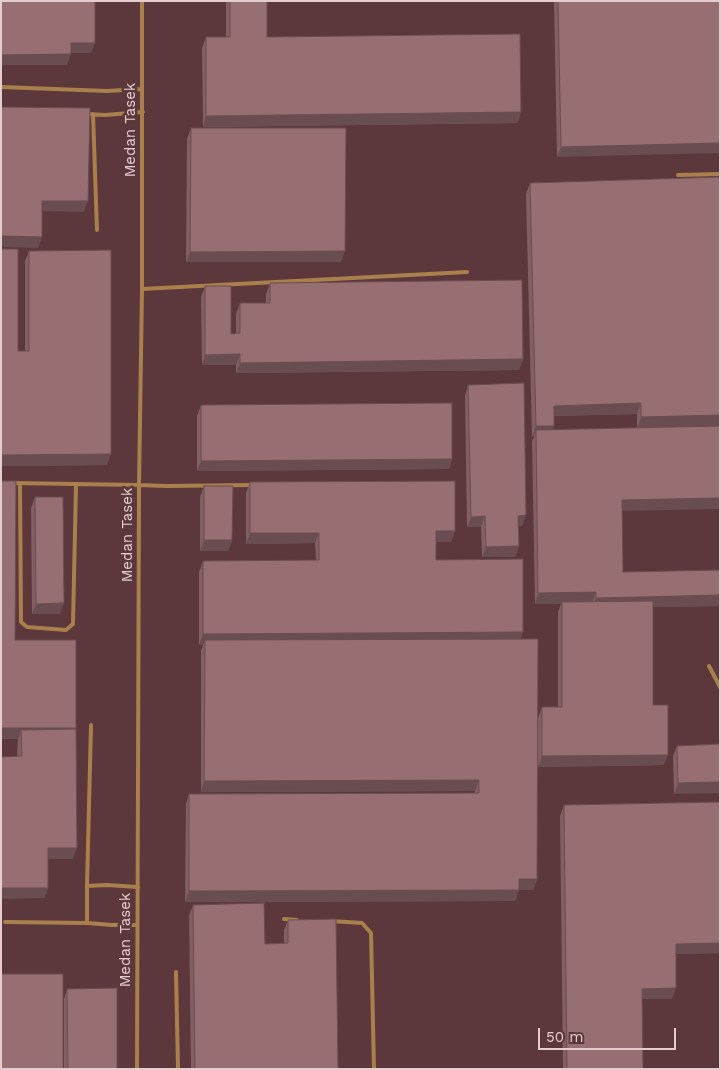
<!DOCTYPE html>
<html>
<head>
<meta charset="utf-8">
<style>
  body { margin:0 }
  #map { position:relative; width:721px; height:1070px; overflow:hidden; background:#5c373b; font-family:"Work Sans",sans-serif }
  canvas { display:block }
  .frame { position:absolute; inset:0; border:2px solid #e4cdce; pointer-events:none }
  .scale { position:absolute; left:538px; top:1028px; width:138px; height:22px; box-sizing:border-box; border:2px solid #e4cdce; border-top:0; padding-left:6px; font-size:15px; line-height:18px; white-space:nowrap; color:#e4cdce; -webkit-text-stroke:4px #5c373b; paint-order:stroke }
</style>
</head>
<body>
<div id="map">
<canvas width="721" height="1070"></canvas>
<div class="frame"></div>
<div class="scale">50 m</div>
</div>
<script>
const context = document.querySelector('canvas').getContext('2d');
context.lineJoin = 'round';
const poly = rows => new Path2D(rows.map(r => 'M' + r).join(''));
function trace(path, color, width, dash) { context.strokeStyle = color; context.lineWidth = width; context.lineCap = dash ? 'butt' : 'round'; context.setLineDash(dash || []); context.stroke(path); }
function fillPath(path, color) { context.fillStyle = color; context.fill(path, 'evenodd'); }
function write(font, color, halo, rows, align = 'center') {
  context.font = font + ' "Work Sans",sans-serif'; context.lineWidth = 5; context.setLineDash([]); context.textBaseline = 'middle'; context.strokeStyle = halo; context.fillStyle = color; for (const [text, x, y, turn = 0] of rows) {
    context.save(); context.translate(x, y); context.rotate((+turn || 0) * Math.PI / 180); context.textAlign = isNaN(turn) ? turn : align; if (halo) context.strokeText(text, 0, 0); context.fillText(text, 0, 0); context.restore();
  }
}
const lane = poly([
  [1,87,107,91,142,89],
  [85,114,105,115,143,112],
  [93,114,97,230],
  [678,175,720,174],
  [142,289,467,272],
  [12,483,139,485,167,486,253,485],
  [20,484,21,622,27,627,66,630,73,624,76,485],
  [709,666,720,687],
  [87,886,107,885,138,887],
  [284,919,297,920],
  [331,921,362,923,371,933,374,1069],
  [5,922,87,923,112,925,137,925],
  [87,923,87,886,91,725],
  [176,972,178,1069],
  [137,1069,139,485,142,289,142,1]
]);
const wall = poly([
  [226,1,267,1,267,37,521,112,517,123,203,127,202,48,206,37,226,37],
  [554,1,720,1,557,157],
  [191,128,341,262,186,262,187,139],
  [720,177,720,426,639,428,622,511,623,572,720,606,653,607,653,705,664,765,538,767,538,718,542,707,558,707,558,612,561,604,535,604,532,441,534,437,532,437,526,194,530,183],
  [637,414,637,428,553,430,554,416],
  [1,249,18,351,25,351,25,261,29,251,107,465,1,466],
  [270,283,523,359,519,370,236,373,236,365,202,365,201,297,205,286,231,334,236,334,236,314,240,303,266,303,266,294],
  [468,385,522,526,518,526,519,546,515,557,482,557,481,527,467,527,465,396],
  [201,405,452,459,449,469,197,471,197,416],
  [1,481,15,640,75,729,73,859,48,859,48,888,44,898,17,756,18,739,1,739],
  [250,482,455,531,451,542,436,542,436,560,521,639,537,879,533,890,519,890,515,901,185,902,186,804,189,794,475,793,475,791,201,792,201,651,203,645,199,645,199,572,203,561,316,560,315,543,246,544,246,493],
  [204,486,232,540,228,551,200,551,200,497],
  [35,497,60,614,32,614,31,508],
  [720,744,674,794,673,756,677,746],
  [720,802,720,953,676,954,672,999,642,999,643,1069,563,1069,560,816,564,805],
  [193,905,265,944,284,943,284,930,288,920,338,1069,191,1069,189,916],
  [67,989,117,1069,64,1069,64,999]
]);
const shadedWall = poly([
  [71,43,95,43,91,53,67,53],
  [71,54,67,65,1,65,1,55],
  [521,112,517,123,203,127,206,116],
  [720,143,720,153,557,157,561,147],
  [42,201,88,201,84,212,38,211],
  [1,236,42,237,38,248,1,247],
  [345,251,341,262,186,262,190,252],
  [240,354,236,365,202,365,205,355],
  [523,359,519,370,236,373,240,363],
  [641,403,637,414,550,416,554,406],
  [720,415,720,426,637,428,641,417],
  [536,426,554,426,551,436,536,430,534,437,532,437],
  [111,454,107,465,1,466,1,455],
  [452,459,449,469,197,471,201,461],
  [720,498,720,509,618,511,622,500],
  [526,515,522,526,514,526,518,516],
  [485,516,481,527,467,527,471,517],
  [436,531,455,531,451,542,432,542],
  [250,533,319,533,315,543,246,544],
  [204,540,232,540,228,551,200,551],
  [519,546,515,557,482,557,486,547],
  [596,592,592,603,562,602,561,604,535,604,538,593],
  [720,595,720,606,592,608,596,598],
  [64,603,60,614,32,614,36,604],
  [523,632,519,643,205,640,203,645,199,645,203,634],
  [1,728,76,728,72,739,21,730,18,739,1,739],
  [668,755,664,765,538,767,542,756],
  [479,780,475,791,201,792,204,781],
  [720,782,720,793,674,794,678,783],
  [48,848,77,848,73,859,44,859],
  [519,879,537,879,533,890,515,890],
  [1,888,48,888,44,898,1,899],
  [519,890,515,901,185,902,189,891],
  [720,943,720,953,672,954,676,944],
  [676,988,672,999,638,999,642,989]
]);
const building = poly([
  [1,1,95,1,95,43,71,43,71,54,1,55,1,1],
  [230,1,267,1,267,37,520,34,521,112,206,116,206,37,230,37,230,1],
  [558,1,720,1,720,143,561,147,558,1],
  [1,107,90,108,88,201,42,201,42,237,1,236,1,107],
  [191,128,346,128,345,251,190,252,191,128],
  [720,177,720,415,641,417,641,403,554,406,554,426,536,426,530,183,720,177],
  [1,249,18,249,18,351,29,351,29,251,111,250,111,454,1,455,1,249],
  [522,280,523,359,240,363,240,354,205,355,205,286,231,286,231,334,240,333,240,303,270,303,270,283,522,280],
  [524,383,526,515,518,516,519,546,486,547,485,516,471,517,468,385,524,383],
  [452,403,452,459,201,461,201,405,452,403],
  [720,426,720,498,622,500,623,572,720,570,720,595,596,598,596,592,538,593,536,430,720,426],
  [1,481,16,481,15,640,76,640,76,728,1,728,1,481],
  [455,481,455,531,436,531,436,560,523,559,523,632,203,634,203,561,319,560,319,533,250,533,250,482,455,481],
  [204,486,233,486,232,540,204,540,204,486],
  [35,497,63,497,64,603,36,604,35,497],
  [653,601,653,705,668,705,668,755,542,756,542,707,562,707,562,602,653,601],
  [538,639,537,879,519,879,519,890,189,891,189,794,479,793,479,780,204,781,205,640,538,639],
  [76,729,77,848,48,848,48,888,1,888,1,757,22,756,21,730,76,729],
  [720,744,720,782,678,783,677,746,720,744],
  [720,802,720,943,676,944,676,988,642,989,643,1069,567,1069,564,805,720,802],
  [264,903,265,944,288,943,288,920,336,919,338,1069,195,1069,193,905,264,903],
  [1,974,63,974,63,1069,1,1069,1,974],
  [117,988,117,1069,68,1069,67,989,117,988]
]);
const streetNames = [
  ["Medan Tasek",131,130,-90],
  ["Medan Tasek",128,535,-90],
  ["Medan Tasek",126,940,-90]
];
trace(lane, '#a9804b', 4);
fillPath(wall, '#825f62');
fillPath(shadedWall, '#6a4d50');
fillPath(building, '#976e72');
trace(building, '#6a4d50', 1);
write('15px', '#e4cdce', '#5c373b', streetNames);
</script>
</body>
</html>
